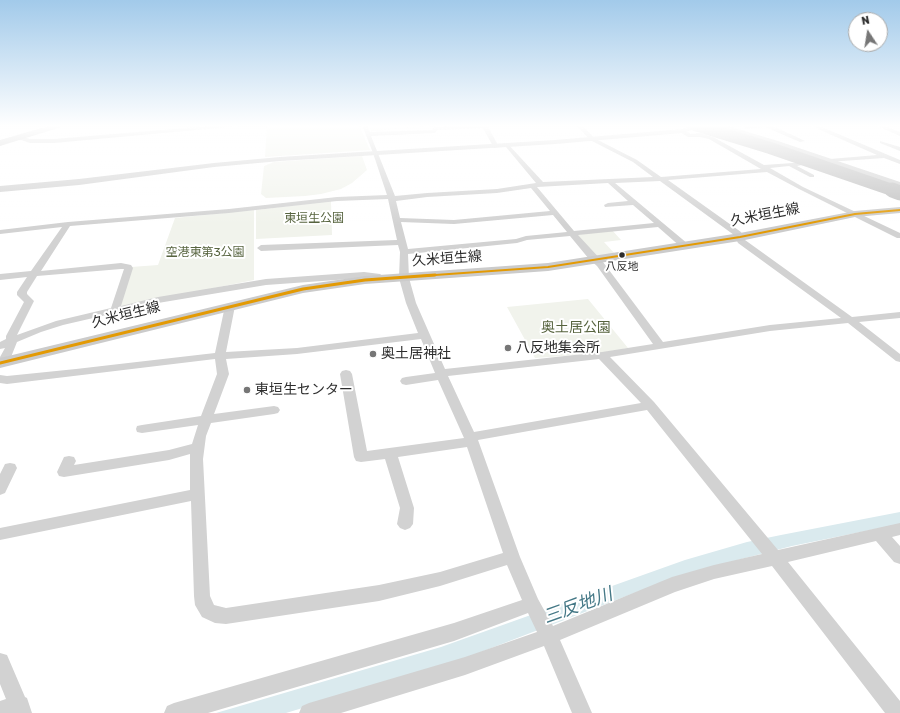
<!DOCTYPE html>
<html>
<head>
<meta charset="utf-8">
<style>
  body { margin:0 }
  #map { position:relative; width:900px; height:713px; overflow:hidden; background:#fff; font-family:Rubik,sans-serif }
  canvas { display:block }
  .north { position:absolute; left:848px; top:12px; width:40px; height:40px; box-sizing:border-box; background:#fff; border:1px solid #ababab; border-radius:50%; rotate:348deg; font-size:11px; font-weight:700; line-height:16px; text-align:center; color:#2d2d2d }
  .north::after { content:''; display:block; margin:auto; width:14px; height:18px; background:#767676; clip-path:polygon(50% 0,100% 100%,50% 72%,0 100%) }
</style>
</head>
<body>
<div id="map">
<canvas width="900" height="713"></canvas>
<div class="north">N</div>
</div>
<script>
const context = document.querySelector('canvas').getContext('2d');
context.lineJoin = 'round';
function fillPath(path, color) { context.fillStyle = color; context.fill(path, 'evenodd'); }
const poly = rows => new Path2D(rows.map(r => 'M' + r).join(''));
function trace(path, color, width, dash) { context.strokeStyle = color; context.lineWidth = width; context.lineCap = dash ? 'butt' : 'round'; context.setLineDash(dash || []); context.stroke(path); }
function write(font, color, halo, rows, align = 'center') {
  context.font = font + ' Rubik,"Noto Sans JP",sans-serif'; context.lineWidth = 4; context.setLineDash([]); context.textBaseline = 'middle'; context.strokeStyle = halo; context.fillStyle = color; for (const [text, x, y, turn = 0] of rows) {
    context.save(); context.translate(x, y); context.rotate((+turn || 0) * Math.PI / 180); context.textAlign = isNaN(turn) ? turn : align; if (halo) context.strokeText(text, 0, 0); context.fillText(text, 0, 0); context.restore();
  }
}
const green = poly([
  [359,125,370,150,265,157,267,126],
  [368,125,430,125,430,126,371,131],
  [362,156,367,170,352,183,341,189,321,194,305,196,266,198,261,194,264,166,274,162],
  [331,201,332,235,256,239,256,210],
  [254,210,254,280,119,307,131,267,158,265,175,218],
  [612,230,621,240,604,242,616,255,594,257,575,235],
  [588,299,628,348,601,353,535,358,507,307]
]);
const water = poly([
  [900,512,900,524,792,546,726,563,642,590,455,662,286,713,216,713,441,647,685,560,747,542,781,535]
]);
const minor = poly([
  [222,125,250,125,54,143,30,143,15,138,18,136,30,139,54,139,222,125],
  [362,125,367,125,370,132,432,130,434,127,466,125,487,125,499,147,494,148,483,128,437,130,435,133,371,136,395,196,427,193,497,189,536,183,506,147,506,145,508,144,543,182,653,177,633,162,590,140,576,125,582,125,594,138,637,160,661,177,761,169,709,139,700,137,688,137,680,132,680,130,682,129,691,134,700,133,713,137,764,165,807,162,807,164,797,166,814,175,814,177,810,177,789,166,770,168,803,187,900,233,900,238,897,238,799,189,767,172,668,180,741,232,745,240,852,317,900,312,900,318,859,322,900,354,900,362,896,361,848,323,770,331,610,357,654,402,778,550,900,523,900,535,892,537,900,546,900,564,894,562,876,541,788,562,900,701,900,713,885,713,772,566,714,579,675,592,560,640,592,713,572,713,544,646,465,675,341,713,299,713,302,706,309,703,465,657,537,632,528,613,454,641,208,713,164,713,167,706,174,703,454,623,522,600,507,565,440,586,379,601,226,624,215,623,202,617,195,605,194,596,191,501,0,540,0,528,190,490,190,454,169,460,64,477,59,476,57,472,64,457,69,456,74,457,76,461,74,465,169,450,192,444,198,425,142,433,137,432,136,429,137,426,142,425,201,416,217,374,215,359,7,384,0,383,0,375,7,376,76,369,215,353,225,306,230,303,235,306,226,352,297,348,418,333,406,303,399,278,400,252,398,245,261,251,257,248,261,245,397,240,388,199,337,201,229,213,70,226,41,271,121,263,131,265,133,268,121,306,158,297,266,279,364,272,380,274,387,279,382,282,375,279,364,278,266,285,158,303,63,325,41,332,17,342,9,362,3,365,0,365,0,357,5,348,0,349,0,342,6,339,6,336,24,302,17,295,17,292,27,277,0,280,0,274,31,271,62,227,0,234,0,230,68,222,229,209,337,197,387,195,373,153,362,125],
  [660,181,734,235,738,243,841,318,770,325,663,342,603,262,578,235,658,227,682,248,688,248,689,246,688,244,615,183,660,181],
  [608,183,628,201,608,203,604,205,605,207,633,205,654,223,574,231,537,187,608,183],
  [531,188,550,211,454,220,400,218,396,201,427,197,497,193,531,188],
  [553,215,567,232,526,236,516,239,408,249,401,222,454,224,553,215],
  [570,236,589,259,597,266,653,344,602,352,445,369,416,303,409,278,408,254,517,243,527,240,570,236],
  [121,269,124,269,111,308,56,321,17,335,34,301,27,294,27,292,37,276,121,269],
  [421,339,435,373,406,377,402,378,400,381,402,384,406,385,438,380,464,438,367,451,352,374,350,371,346,370,342,371,340,374,354,457,356,461,361,462,385,459,400,508,397,524,400,528,405,530,410,528,413,524,414,508,398,457,467,447,503,553,440,572,379,585,226,608,214,605,210,596,203,459,206,436,211,423,274,414,278,413,280,410,278,407,274,406,214,414,229,374,226,359,297,354,421,339],
  [599,359,641,403,474,432,448,376,599,359],
  [647,410,762,554,714,565,672,577,553,626,538,599,520,557,478,440,647,410],
  [740,125,771,125,805,141,800,142,765,127,747,129,740,125],
  [809,125,817,125,900,160,900,164,884,158,828,162,827,161,830,159,877,155,809,125],
  [875,125,883,125,900,132,900,136,875,125],
  [880,141,900,147,900,151,880,143,880,141],
  [10,463,15,464,17,468,5,493,0,495,0,474,5,464,10,463],
  [0,653,7,655,25,697,27,698,32,713,0,713,0,701,6,699,0,684,0,653]
]);
const tertiary = poly([
  [695,125,708,125,682,133,555,144,280,161,214,167,79,185,0,192,0,186,79,179,214,163,280,157,555,140,682,129,695,125],
  [713,125,725,125,778,141,900,182,900,188,713,125]
]);
const secondary = poly([
  [900,207,900,213,855,217,740,241,548,271,365,284,303,293,0,368,0,358,303,285,365,276,548,263,740,233,855,211,900,207]
]);
const primary = poly([
  [52,125,68,125,0,146,0,140,52,125]
]);
const motorwayBridgeFar1 = poly([
  [695,125,770,148,895,191]
]);
const motorwayBridge = poly([
  [892,190,900,193]
]);
const bus1Far1 = poly([
  [421,276,548,267,740,237,855,214,900,210]
]);
const bus1 = poly([
  [0,363,303,289,365,280,435,275]
]);
const markers = [
  [622,255,3.5,"#2d2d2d"],
  [508,348,4,"#767676"],
  [373,354,4,"#767676"],
  [247,390,4,"#767676"]
];
const farBusnames = [
  ["八反地",622,267]
];
const farParknames = [
  ["東垣生公園",314,219],
  ["空港東第3公園",205,253]
];
const streetNames = [
  ["久米垣生線",765,215,-11],
  ["久米垣生線",447,259,-4],
  ["久米垣生線",126,315,-14]
];
const parkNames = [
  ["奥土居公園",576,328]
];
const poiNames = [
  ["八反地集会所",516,348],
  ["奥土居神社",381,354],
  ["東垣生センター",255,390]
];
const nearWaternames = [
  ["三反地川",578,606,-20]
];
fillPath(green, '#f1f3ec');
fillPath(water, '#daeaee');
fillPath(minor, '#d2d2d2');
fillPath(tertiary, '#d2d2d2');
fillPath(secondary, '#cbcbcb');
fillPath(primary, '#c5c5c5');
trace(motorwayBridgeFar1, '#bfbfbf', 12);
trace(motorwayBridge, '#bfbfbf', 15);
trace(bus1Far1, '#e39a04', 2);
trace(bus1, '#e39a04', 3);
const sky = context.createLinearGradient(0, 0, 0, 225);
sky.addColorStop(0, '#a2caea');
sky.addColorStop(0.56, '#fff');
sky.addColorStop(1, '#ffffff00');
context.fillStyle = sky;
context.fillRect(0, 0, 900, 225);
for (const [x, y, r, color] of markers) { const dot = new Path2D(); dot.arc(x, y, r, 0, 2 * Math.PI); context.fillStyle = color; context.fill(dot); trace(dot, '#fff', 1.5); }
write('11px', '#2d2d2d', '#fff', farBusnames);
write('12px', '#57643f', '#fff', farParknames);
write('14px', '#2d2d2d', '#fff', streetNames);
write('14px', '#57643f', '#fff', parkNames);
write('14px', '#2d2d2d', '#fff', poiNames, 'left');
write('italic 18px', '#447886', '#fff', nearWaternames);
</script>
</body>
</html>
